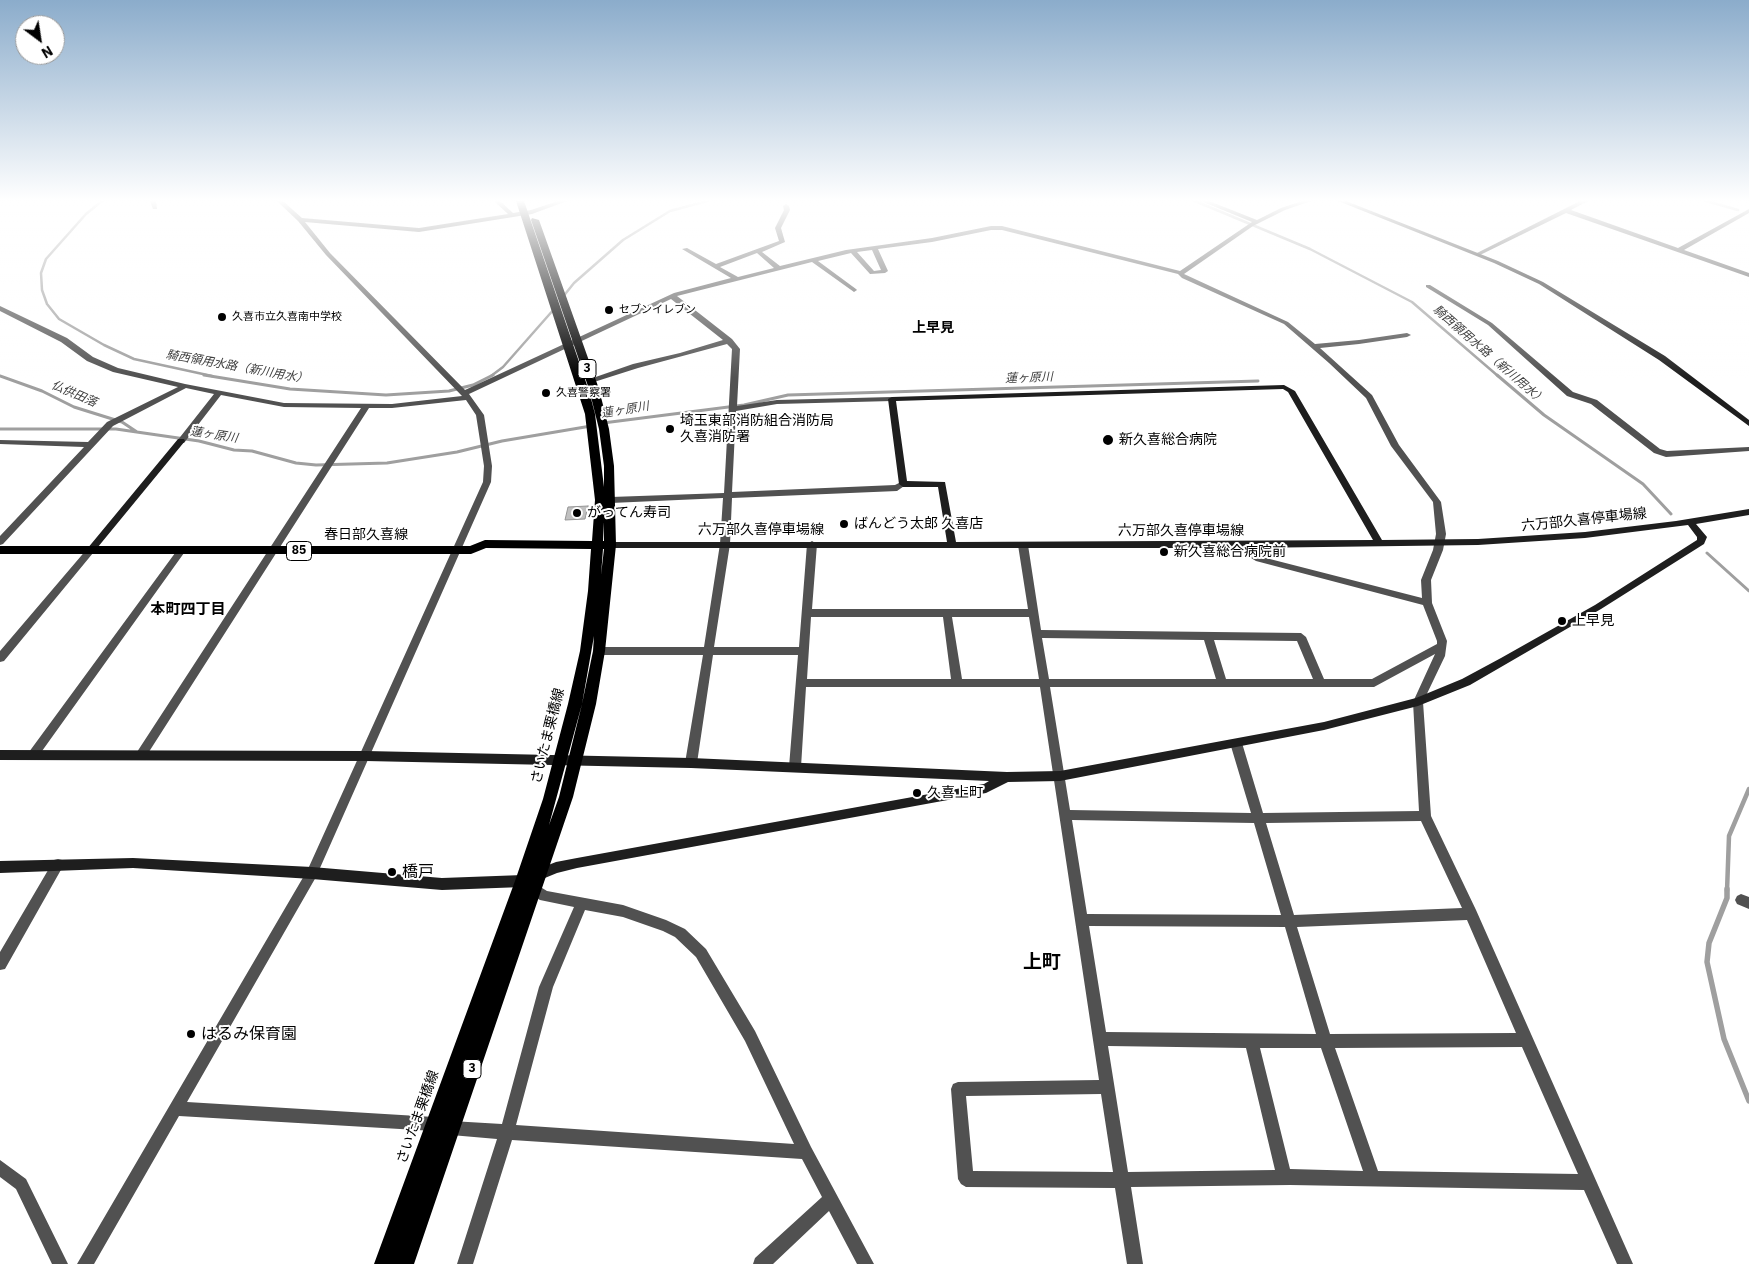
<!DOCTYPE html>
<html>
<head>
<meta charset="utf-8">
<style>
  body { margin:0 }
  #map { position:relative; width:1749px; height:1264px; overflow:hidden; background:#fff; font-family:"IBM Plex Sans",sans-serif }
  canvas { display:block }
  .north { position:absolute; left:15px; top:15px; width:50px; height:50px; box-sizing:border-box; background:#fff; border:1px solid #999; border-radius:50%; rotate:149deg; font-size:14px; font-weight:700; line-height:20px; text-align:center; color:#000 }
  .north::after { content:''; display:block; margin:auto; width:18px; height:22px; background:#000; clip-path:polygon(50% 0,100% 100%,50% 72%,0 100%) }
</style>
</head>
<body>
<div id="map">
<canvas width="1749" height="1264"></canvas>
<div class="north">N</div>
</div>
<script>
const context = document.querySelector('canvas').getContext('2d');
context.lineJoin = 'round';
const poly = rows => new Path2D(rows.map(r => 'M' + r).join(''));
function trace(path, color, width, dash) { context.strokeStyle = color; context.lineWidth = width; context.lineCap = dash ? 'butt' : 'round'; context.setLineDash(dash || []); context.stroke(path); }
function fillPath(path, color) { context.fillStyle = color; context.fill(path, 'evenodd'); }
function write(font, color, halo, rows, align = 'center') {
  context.font = font + ' "IBM Plex Sans","Noto Sans JP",sans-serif'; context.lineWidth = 4; context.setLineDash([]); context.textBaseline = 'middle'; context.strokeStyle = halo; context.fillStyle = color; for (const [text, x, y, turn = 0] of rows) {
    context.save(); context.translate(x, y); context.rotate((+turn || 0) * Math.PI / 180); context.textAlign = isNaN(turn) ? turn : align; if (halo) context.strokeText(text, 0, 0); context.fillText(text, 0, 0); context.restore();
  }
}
const streamFar3 = poly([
  [102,201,86,214,46,259,41,273,42,290,47,304,59,319,104,345,134,359,212,376],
  [1195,201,1310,249,1412,302,1498,376],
  [1706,201,1738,210],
  [562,298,574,283,623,240,670,211,707,201],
  [491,376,503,367,555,308]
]);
const streamFar2 = poly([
  [204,375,290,389,386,395,449,391,473,385,493,375],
  [1497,375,1544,415,1643,484,1671,514],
  [0,376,42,391,74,407,122,422,137,432],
  [603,423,744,405,788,395,1258,381],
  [0,429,116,429,199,441,234,450,252,451,296,463,316,465,387,463,457,452,502,441,591,426],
  [1707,553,1749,591]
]);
const streamFar1 = poly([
  [1727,891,1729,836,1749,789]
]);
const stream = poly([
  [1727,889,1727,898,1709,943,1707,962,1724,1039,1749,1101]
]);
const building = poly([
  [588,506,585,519,565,520,568,507,588,506]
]);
const street = poly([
  [150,201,156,201,157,209,153,209,150,201],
  [277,201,283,201,302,218,419,228,508,214,494,201,500,201,513,213,531,210,558,201,567,201,532,214,419,232,305,222,330,253,465,390,674,293,731,278,682,249,687,248,716,264,779,241,775,228,784,210,783,206,786,204,789,206,790,210,781,228,785,242,762,252,780,266,846,250,932,238,991,226,1002,226,1180,271,1252,222,1201,201,1209,201,1257,220,1281,208,1302,201,1311,201,1285,210,1253,226,1184,274,1288,322,1315,344,1359,340,1407,333,1411,335,1407,337,1359,344,1320,348,1372,395,1399,445,1441,502,1446,534,1443,550,1431,580,1432,603,1447,641,1445,656,1423,702,1431,816,1476,910,1633,1264,1617,1264,1584,1190,1290,1185,1131,1187,1143,1264,1127,1264,1115,1188,966,1187,961,1184,958,1179,951,1089,953,1084,958,1082,1099,1080,1040,687,806,687,801,767,799,770,795,772,791,770,789,767,798,655,713,655,697,763,695,766,691,768,687,766,685,763,703,655,599,655,595,654,594,651,595,648,599,647,704,647,720,544,723,498,611,503,607,500,611,497,724,493,732,349,727,344,638,368,594,382,588,382,587,380,633,364,680,353,723,340,671,299,469,394,484,415,492,466,491,482,316,877,187,1102,434,1117,451,1121,502,1124,539,987,574,907,540,900,525,890,523,886,525,882,529,880,547,891,623,905,666,920,685,929,706,949,755,1031,811,1147,874,1264,857,1264,829,1211,773,1264,753,1264,755,1258,822,1197,802,1159,512,1140,473,1264,457,1264,497,1139,451,1135,434,1131,179,1116,94,1264,77,1264,308,869,483,482,484,466,476,415,466,400,392,408,369,408,145,758,141,760,137,758,135,755,137,752,361,408,284,407,221,395,184,443,181,443,177,441,214,394,186,388,113,426,3,544,0,545,0,536,84,447,0,444,0,440,88,442,107,422,178,387,113,372,87,361,61,342,0,311,0,306,67,338,93,357,118,368,185,384,284,403,392,404,462,396,326,255,298,221,277,201],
  [991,230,1002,230,1178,274,1182,278,1284,324,1329,363,1366,398,1391,446,1433,502,1436,534,1433,550,1421,580,1422,598,1262,557,1257,554,1249,543,1246,542,1241,545,1251,558,1256,561,1423,605,1437,641,1437,644,1372,679,1324,679,1306,637,1301,633,1041,630,1028,545,1023,542,1018,545,1028,609,812,609,817,544,812,541,807,544,799,647,714,647,730,544,732,498,897,491,907,484,903,481,895,485,732,492,736,411,777,404,892,401,896,399,892,397,777,400,737,406,740,349,732,339,677,296,812,262,854,292,857,290,856,289,818,261,851,253,870,274,885,273,888,271,878,249,932,242,991,230],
  [872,250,881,270,874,271,857,252,872,250],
  [757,253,774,268,738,277,720,267,757,253],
  [811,617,943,617,951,679,807,679,811,617],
  [952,617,1029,617,1039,679,962,679,952,617],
  [1042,638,1204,640,1216,679,1049,679,1042,638],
  [1214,640,1297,641,1313,679,1226,679,1214,640],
  [1435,654,1413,702,1419,811,1263,813,1242,743,1240,740,1236,739,1232,740,1230,743,1251,813,1070,810,1050,687,1374,687,1435,654],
  [1072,820,1254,823,1281,915,1087,914,1072,820],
  [1421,821,1462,908,1294,915,1266,823,1421,821],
  [585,910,623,917,663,931,675,937,696,957,745,1041,794,1144,516,1125,553,987,585,910],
  [1467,920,1516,1033,1330,1034,1297,927,1467,920],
  [1089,926,1285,927,1316,1034,1106,1032,1089,926],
  [1108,1046,1246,1048,1275,1170,1128,1172,1108,1046],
  [1522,1047,1578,1174,1378,1171,1335,1048,1522,1047],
  [1260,1048,1321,1048,1363,1171,1290,1169,1260,1048],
  [1101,1094,1113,1172,973,1171,966,1096,1101,1094],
  [1580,201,1588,201,1571,210,1678,248,1749,209,1749,213,1684,250,1749,273,1749,277,1566,213,1480,255,1475,254,1580,201],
  [1426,285,1430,285,1492,323,1573,392,1597,400,1660,449,1667,451,1749,447,1749,451,1666,457,1654,453,1591,404,1567,396,1488,325,1426,287,1426,285],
  [90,548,95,551,93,553,4,661,0,662,0,651,87,549,90,548],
  [181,548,184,549,186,551,184,553,37,758,33,760,29,758,27,755,29,752,178,549,181,548],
  [58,859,62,860,64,864,62,868,5,969,0,970,0,952,54,860,58,859],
  [1741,894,1749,897,1749,909,1737,904,1735,900,1737,896,1741,894],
  [0,1160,26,1179,68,1264,52,1264,16,1189,0,1177,0,1160]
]);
const secondary = poly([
  [1338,201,1346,201,1498,261,1543,282,1665,356,1749,420,1749,426,1659,360,1539,284,1494,263,1338,201],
  [1284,385,1295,391,1382,540,1478,539,1585,532,1676,521,1749,509,1749,515,1696,524,1707,537,1704,544,1601,609,1470,685,1418,706,1324,730,1060,781,1008,782,986,793,577,868,557,873,523,887,442,890,312,879,133,868,0,873,0,861,133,858,312,867,442,878,523,875,556,862,577,858,984,784,989,781,691,768,366,761,0,760,0,750,366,751,691,758,1007,772,1060,771,1324,722,1416,698,1462,679,1501,658,1595,605,1697,540,1697,537,1688,525,1585,538,1478,545,1246,548,610,548,605,545,610,542,947,542,938,487,903,487,899,484,888,399,892,397,1284,385],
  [1283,389,1288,392,1373,540,956,542,945,482,907,481,896,401,1283,389],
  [178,439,184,439,185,441,93,553,87,553,85,551,87,549,178,439]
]);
const primary = poly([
  [516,201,524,201,589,391,595,414,604,487,604,466,599,429,589,389,531,220,532,218,539,220,599,389,609,429,614,466,616,545,605,651,596,704,573,797,414,1264,374,1264,515,881,543,799,568,704,580,651,588,591,591,549,486,548,471,554,0,554,0,546,470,546,485,540,592,541,595,500,585,414,516,201],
  [604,522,604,541,603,541,604,522],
  [603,549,604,549,601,575,603,549],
  [594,636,593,651,582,704,559,797,549,825,582,704,594,636]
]);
const markers = [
  [609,310,5,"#000"],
  [222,317,5,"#000"],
  [546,393,5,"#000"],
  [670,429,5,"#000"],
  [1108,440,6,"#000"],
  [577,513,5,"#000"],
  [844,524,5,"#000"],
  [1164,552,5,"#000"],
  [1562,621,5,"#000"],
  [917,793,5,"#000"],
  [392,872,5,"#000"],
  [191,1034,5,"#000"]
];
const farPoinames = [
  ["セブンイレブン",619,310],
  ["久喜市立久喜南中学校",232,317],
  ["久喜警察署",556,393]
];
const farWaternames = [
  ["騎西領用水路（新川用水）",1489,355,41],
  ["騎西領用水路（新川用水）",237,367,10],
  ["蓮ヶ原川",1029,378,-2],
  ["仏供田落",74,394,23],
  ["蓮ヶ原川",625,410,-9],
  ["蓮ヶ原川",214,435,9]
];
const shields = [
  [587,369,18],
  [299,551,25],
  [472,1069,18]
];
const shieldNames = [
  ["3",587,369],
  ["85",299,551],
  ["3",472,1069]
];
const farQuarternames = [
  ["上早見",933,328]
];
const poiNames = [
  ["埼玉東部消防組合消防局",680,421],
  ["久喜消防署",680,437],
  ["新久喜総合病院",1119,440],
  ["がってん寿司",587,513],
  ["ばんどう太郎 久喜店",854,524],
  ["新久喜総合病院前",1174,552],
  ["上早見",1572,621],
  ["久喜上町",927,793]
];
const streetNames = [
  ["六万部久喜停車場線",1584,520,-6],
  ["六万部久喜停車場線",761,530],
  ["六万部久喜停車場線",1181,531],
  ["春日部久喜線",366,535],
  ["さいたま栗橋線",548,736,-76],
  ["さいたま栗橋線",418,1117,-70]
];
const neighbourhoodNames = [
  ["本町四丁目",188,610]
];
const nearPoinames = [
  ["橋戸",402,872],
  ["はるみ保育園",201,1034]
];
const nearQuarternames = [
  ["上町",1042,963]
];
trace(streamFar3, '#9f9f9f', 2.5);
trace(streamFar2, '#9f9f9f', 3);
trace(streamFar1, '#9f9f9f', 4.5);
trace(stream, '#9f9f9f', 5.5);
fillPath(building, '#c0c0c0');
trace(building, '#959595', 1);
fillPath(street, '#515151');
fillPath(secondary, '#1e1e1e');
fillPath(primary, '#000');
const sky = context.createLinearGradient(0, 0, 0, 378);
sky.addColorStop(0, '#8baccb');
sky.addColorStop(0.53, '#fff');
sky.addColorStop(1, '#ffffff00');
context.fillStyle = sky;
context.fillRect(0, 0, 1749, 378);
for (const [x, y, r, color] of markers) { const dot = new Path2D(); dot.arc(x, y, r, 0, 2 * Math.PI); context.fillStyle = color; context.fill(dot); trace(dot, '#fff', 2); }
write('11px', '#000', '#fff', farPoinames, 'left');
write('italic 12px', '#404040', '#fff', farWaternames);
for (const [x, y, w] of shields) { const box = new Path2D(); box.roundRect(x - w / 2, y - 9.5, w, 19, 4); context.fillStyle = '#fff'; context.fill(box); trace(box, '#000', 1); }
write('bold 12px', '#000', null, shieldNames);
write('bold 14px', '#000', '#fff', farQuarternames);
write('14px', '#000', '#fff', poiNames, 'left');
write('14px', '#000', '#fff', streetNames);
write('bold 15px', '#000', '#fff', neighbourhoodNames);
write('16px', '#000', '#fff', nearPoinames, 'left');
write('bold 19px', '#000', '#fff', nearQuarternames);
</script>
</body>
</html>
